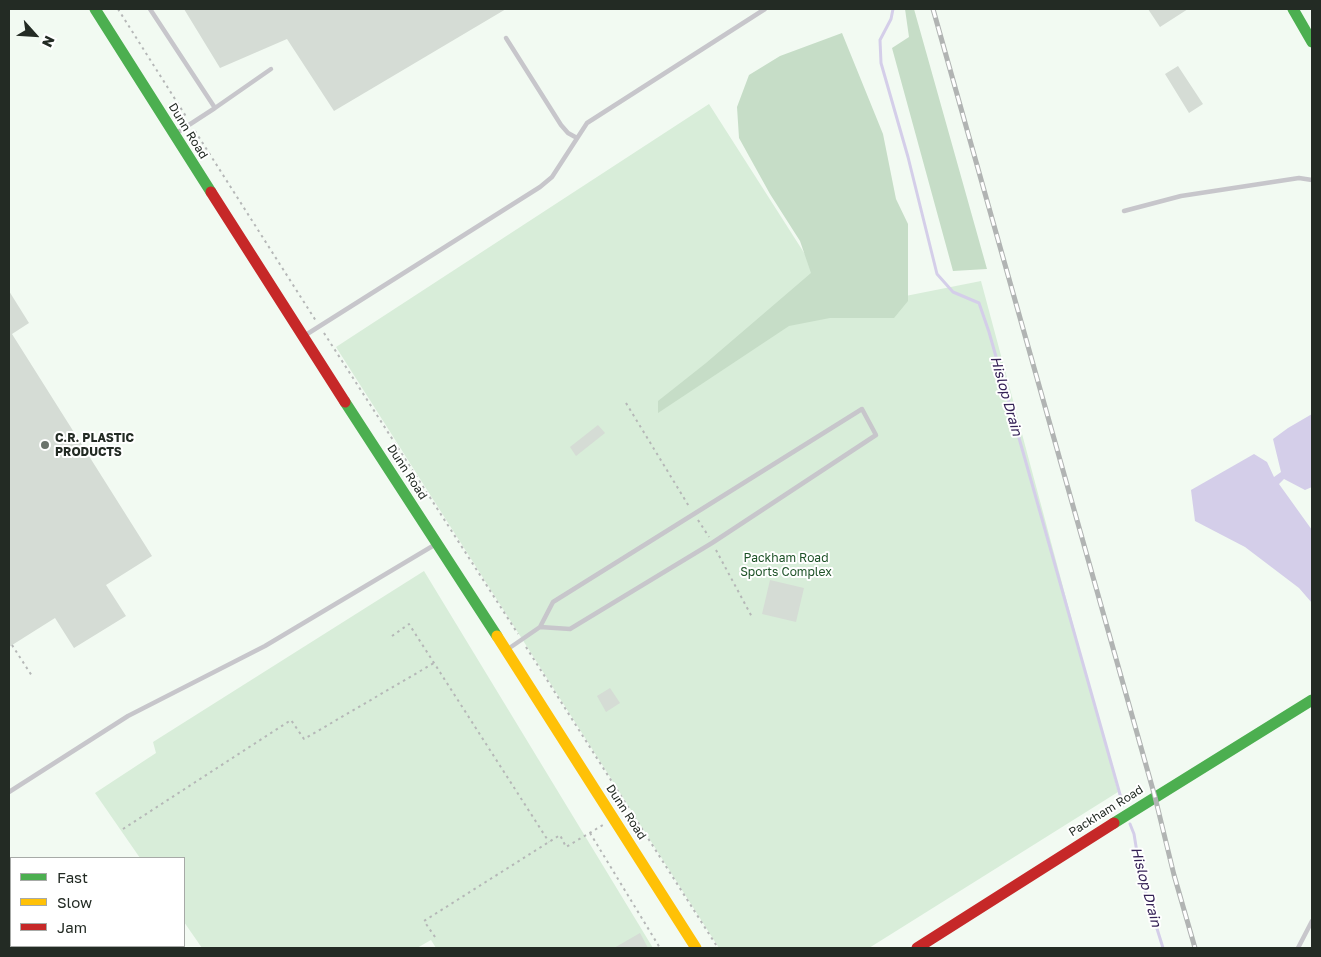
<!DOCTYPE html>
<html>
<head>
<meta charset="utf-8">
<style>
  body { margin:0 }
  #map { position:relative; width:1321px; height:957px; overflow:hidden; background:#f2faf2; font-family:"Golos Text",sans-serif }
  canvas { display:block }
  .frame { position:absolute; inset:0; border:10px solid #232b24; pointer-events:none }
  .legend { position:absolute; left:10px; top:857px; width:175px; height:90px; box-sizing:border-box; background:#fff; border:1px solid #a7aaa7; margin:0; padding:6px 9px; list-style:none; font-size:15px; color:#232b24 }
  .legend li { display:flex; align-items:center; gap:10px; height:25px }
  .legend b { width:25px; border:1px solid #a7aaa7 }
  .north { position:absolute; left:10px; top:10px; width:50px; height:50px; -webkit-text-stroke:4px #fff; paint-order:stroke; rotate:116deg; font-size:14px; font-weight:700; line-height:20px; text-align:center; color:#232b24 }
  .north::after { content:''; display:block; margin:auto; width:18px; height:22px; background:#232b24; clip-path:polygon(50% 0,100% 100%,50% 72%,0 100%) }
</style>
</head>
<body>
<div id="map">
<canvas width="1321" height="957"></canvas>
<div class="frame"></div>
<ul class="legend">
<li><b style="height:6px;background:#4caf50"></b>Fast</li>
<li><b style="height:6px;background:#ffc107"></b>Slow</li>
<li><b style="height:6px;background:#c62828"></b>Jam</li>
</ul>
<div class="north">N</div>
</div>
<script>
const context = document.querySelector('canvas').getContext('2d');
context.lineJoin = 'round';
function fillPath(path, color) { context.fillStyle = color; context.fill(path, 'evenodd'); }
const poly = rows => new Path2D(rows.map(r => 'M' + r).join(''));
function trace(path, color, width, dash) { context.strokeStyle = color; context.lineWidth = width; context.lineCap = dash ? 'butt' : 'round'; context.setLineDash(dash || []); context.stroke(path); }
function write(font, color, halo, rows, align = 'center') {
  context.font = font + ' "Golos Text",sans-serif'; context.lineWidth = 4; context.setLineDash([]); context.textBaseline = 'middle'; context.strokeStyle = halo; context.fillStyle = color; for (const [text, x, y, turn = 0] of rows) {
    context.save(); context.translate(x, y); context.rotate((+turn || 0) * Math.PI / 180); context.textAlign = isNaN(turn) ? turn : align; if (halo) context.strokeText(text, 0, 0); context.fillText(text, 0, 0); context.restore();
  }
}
const green = poly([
  [709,104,840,309,981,281,1118,792,869,948,719,948,336,347],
  [424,571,653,948,436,948,431,940,417,948,202,948,184,922,184,858,140,858,95,793,156,753,153,742]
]);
const forest = poly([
  [905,9,914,9,987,269,953,271,892,48,909,37],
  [842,33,883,134,896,199,908,224,908,301,894,318,830,318,789,326,658,413,658,401,706,363,811,273,800,241,770,194,739,138,737,107,749,75,780,56]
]);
const water = poly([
  [1312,414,1312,487,1305,490,1284,479,1279,484,1312,530,1312,603,1299,588,1245,547,1195,521,1191,490,1254,454,1267,462,1274,477,1281,472,1273,439,1288,428]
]);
const stream = poly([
  [893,9,891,19,880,40,881,63,908,157,937,274,953,292,979,303,989,332,1123,805],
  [1130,824,1134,834,1141,877,1163,948]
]);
const building = poly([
  [184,9,506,9,334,111,287,39,220,68],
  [1148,9,1188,9,1160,27],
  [1178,66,1203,104,1189,113,1165,74],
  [9,291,29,323,12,334,152,556,106,585,126,616,74,648,55,618,9,647],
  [598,425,605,433,576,456,570,447],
  [770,580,804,588,796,622,762,614],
  [610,688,620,703,606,712,597,696],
  [640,933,648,948,614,948]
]);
const path = poly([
  [118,9,187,118],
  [195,131,316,321],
  [324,333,518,634],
  [626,403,690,508],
  [698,520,709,537],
  [716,550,752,617],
  [392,636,409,624,549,842],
  [12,645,32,676],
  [526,647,718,948],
  [123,829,291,720,304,739,434,663],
  [590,833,660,948],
  [435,937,424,921,560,835,566,847,603,825]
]);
const lane = poly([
  [150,9,215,108],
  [506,38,561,125,568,133,577,138],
  [175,134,215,108,271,69],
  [1124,211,1181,196,1299,178,1312,180],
  [304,336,540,187,552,177,587,123,765,9],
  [508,649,540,627,553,602,862,409,876,435,712,543,570,629,540,627],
  [9,792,128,716,265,646,436,544],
  [1298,948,1312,921]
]);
const fast = poly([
  [95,9,211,192],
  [1293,9,1312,42],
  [345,402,497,636],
  [1114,823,1312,700]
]);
const slow = poly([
  [497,636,696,948]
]);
const jam = poly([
  [211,192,345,402],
  [917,948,1114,823]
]);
const rail = poly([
  [933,9,1155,797,1174,875,1195,948]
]);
const markers = [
  [45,445,5,"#6b736c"]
];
const streetNames = [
  ["Dunn Road",188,131,58],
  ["Dunn Road",407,472,57],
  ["Packham Road",1106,811,-32],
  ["Dunn Road",626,812,57]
];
const poiNames = [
  ["C.R. PLASTIC",55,438],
  ["PRODUCTS",55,452]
];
const parkNames = [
  ["Packham Road",786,558],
  ["Sports Complex",786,572]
];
const waterNames = [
  ["Hislop Drain",1006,396,74],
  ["Hislop Drain",1146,887,75]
];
fillPath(green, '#d8edd9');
fillPath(forest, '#c6ddc7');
fillPath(water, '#d4cee9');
trace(stream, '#d4cee9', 3);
fillPath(building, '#d5dcd5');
trace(path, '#b5b7b7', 2, [2.5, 4]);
trace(lane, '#c7c6cb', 4.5);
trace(fast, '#4caf50', 11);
trace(slow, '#ffc107', 11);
trace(jam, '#c62828', 11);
trace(rail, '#b1b4b3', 5);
trace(rail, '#fff', 3, [9]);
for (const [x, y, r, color] of markers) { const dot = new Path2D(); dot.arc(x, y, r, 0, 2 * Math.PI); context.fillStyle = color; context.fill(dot); trace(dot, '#fff', 2); }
write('12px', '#232b24', '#fff', streetNames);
write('bold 12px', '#232b24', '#fff', poiNames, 'left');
write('12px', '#1d5227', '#fff', parkNames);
write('italic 14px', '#342155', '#fff', waterNames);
</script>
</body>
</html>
